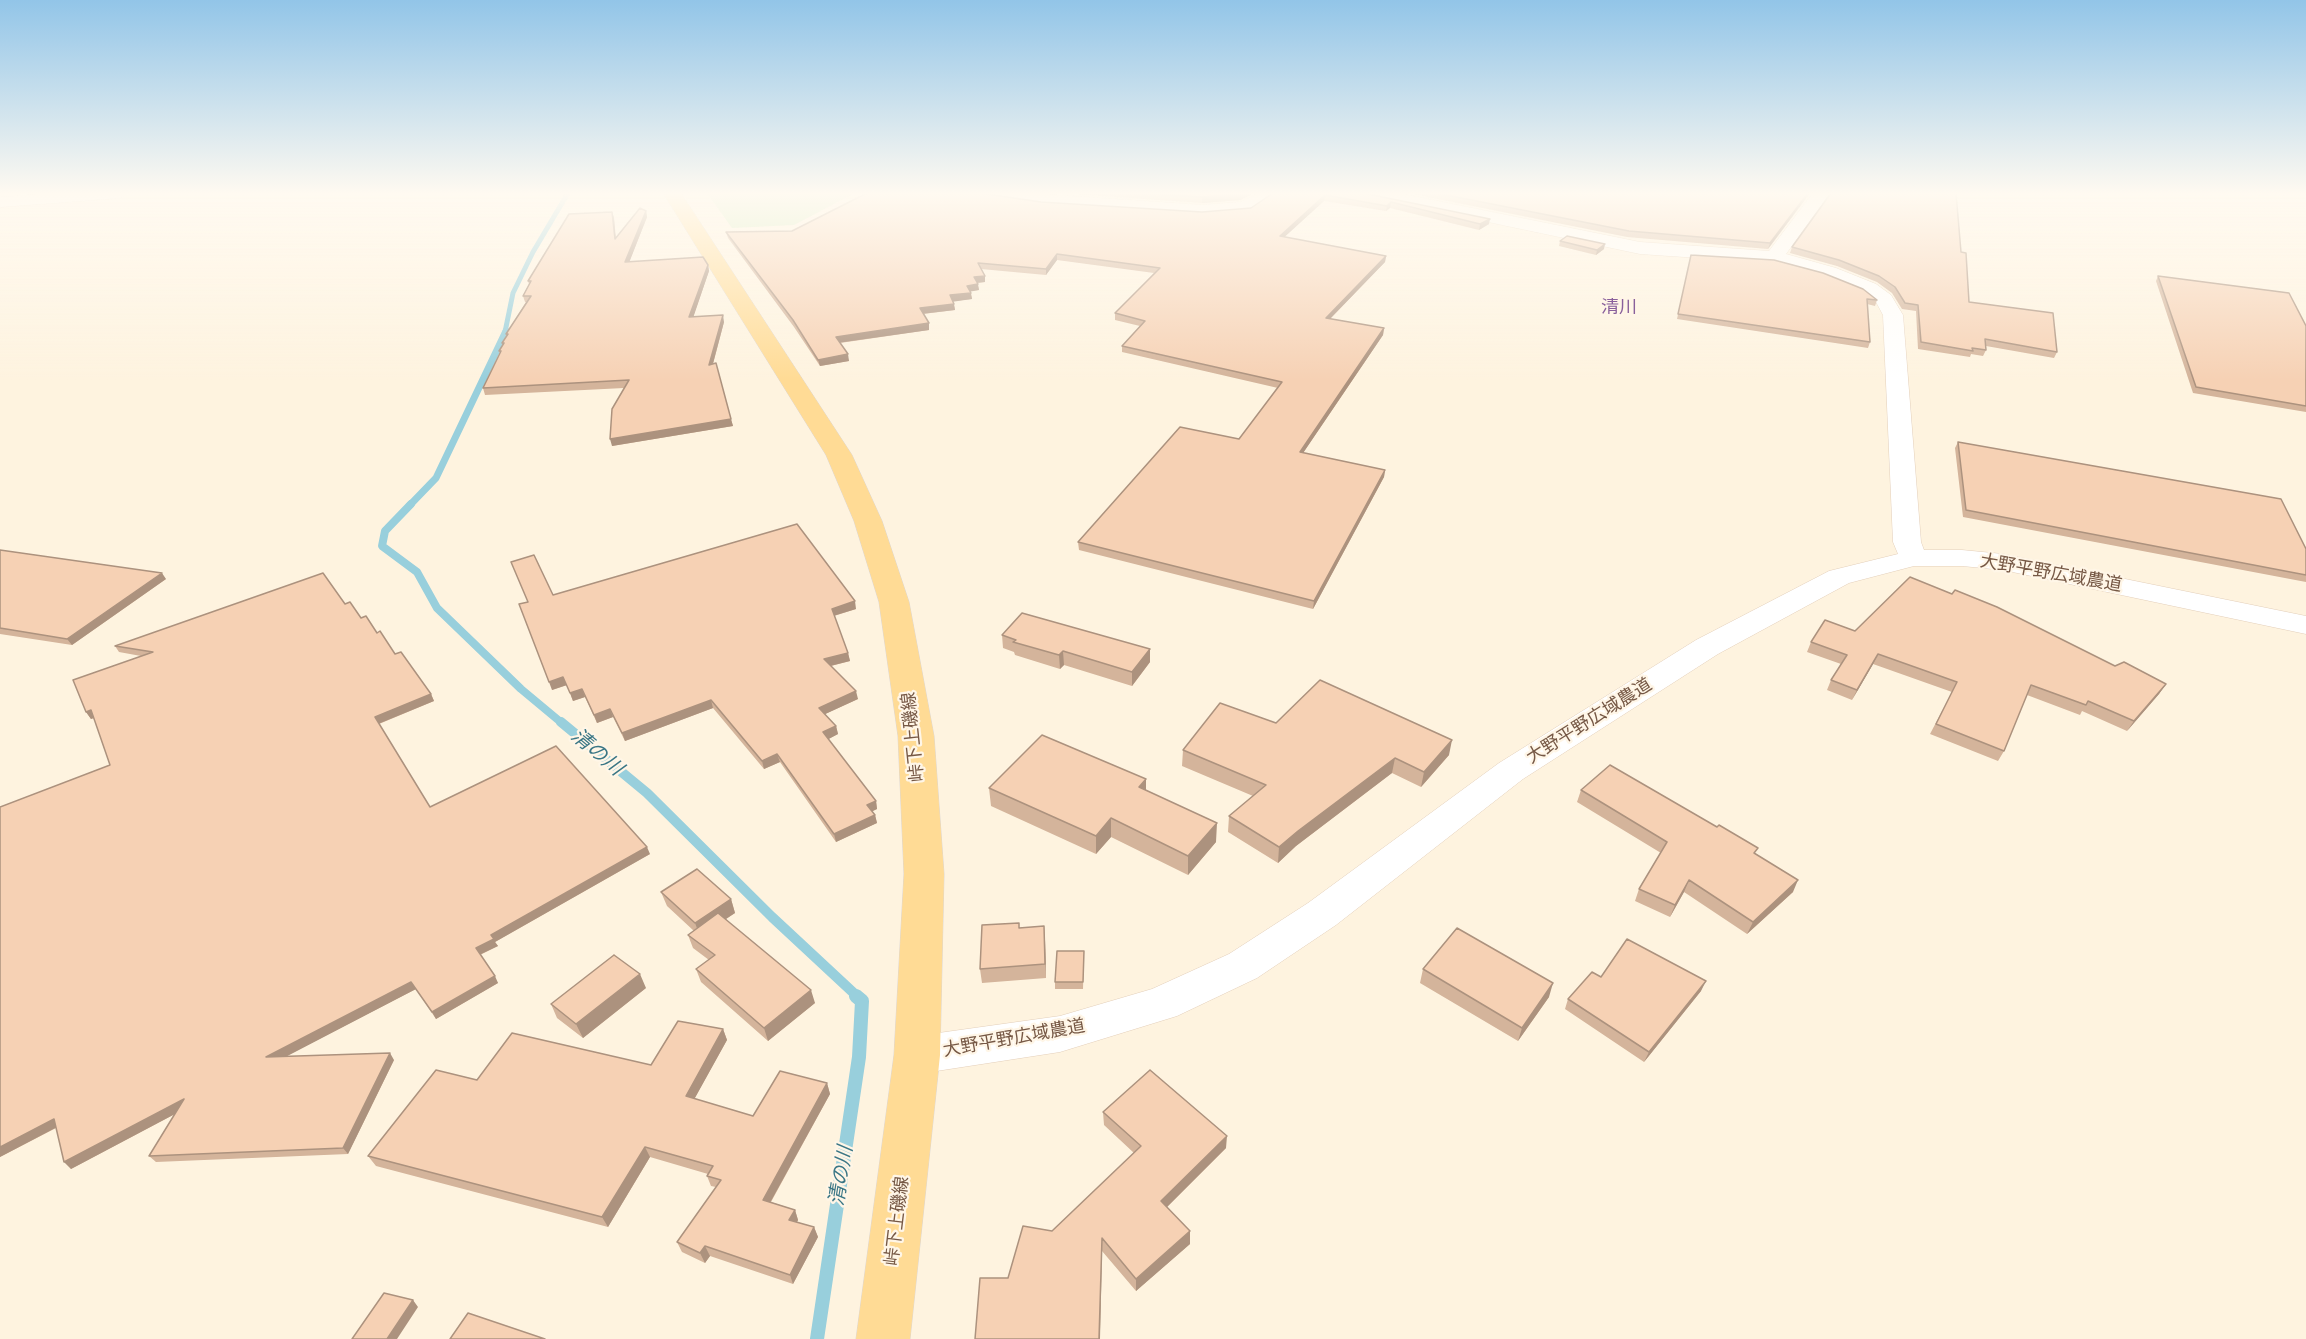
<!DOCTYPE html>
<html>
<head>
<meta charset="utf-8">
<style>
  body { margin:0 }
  canvas { display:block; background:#fef3df }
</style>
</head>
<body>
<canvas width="2306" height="1339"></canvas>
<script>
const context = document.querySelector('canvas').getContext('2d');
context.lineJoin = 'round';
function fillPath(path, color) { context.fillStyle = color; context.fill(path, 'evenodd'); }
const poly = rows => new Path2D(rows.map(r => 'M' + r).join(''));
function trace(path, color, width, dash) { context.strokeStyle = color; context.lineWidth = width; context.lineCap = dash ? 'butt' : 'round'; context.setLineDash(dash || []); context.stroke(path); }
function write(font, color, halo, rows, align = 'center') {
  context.font = font + ' "Public Sans","Noto Sans JP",sans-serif'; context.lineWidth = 4.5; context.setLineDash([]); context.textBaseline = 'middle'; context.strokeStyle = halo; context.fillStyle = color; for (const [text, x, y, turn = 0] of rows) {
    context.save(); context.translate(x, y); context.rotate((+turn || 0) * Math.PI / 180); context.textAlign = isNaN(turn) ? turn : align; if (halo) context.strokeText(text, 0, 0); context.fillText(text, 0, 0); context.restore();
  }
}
const green = poly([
  [707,193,855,193,794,225,732,228]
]);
const streamFar4 = poly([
  [505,332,513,293,533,252,568,193]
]);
const streamFar3 = poly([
  [409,506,436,478,506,331]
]);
const streamFar2 = poly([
  [411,504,385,531,382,546,417,572,437,608,521,689,563,724]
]);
const streamFar1 = poly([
  [561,722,647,793,772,917,858,997]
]);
const stream = poly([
  [817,1339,859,1057,862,1001,856,996]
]);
const minor = poly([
  [55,193,129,193,121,198,0,207,0,197,55,193],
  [986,193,1028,193,1202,205,1241,202,1258,193,1278,193,1251,211,1202,215,1042,205,994,198,988,197,986,193],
  [1366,193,1398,193,1640,242,1769,251,1813,193,1830,193,1786,254,1836,268,1876,284,1891,295,1903,315,1921,542,1924,550,1962,550,2003,554,2306,616,2306,634,2003,570,1962,566,1914,566,1849,583,1718,654,1523,779,1336,925,1257,978,1177,1016,1060,1052,917,1074,902,1068,895,1055,902,1042,917,1036,1060,1016,1152,989,1229,954,1308,903,1499,763,1696,640,1829,571,1898,554,1893,542,1883,315,1876,302,1862,292,1822,276,1773,263,1640,254,1374,198,1368,197,1366,193]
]);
const major = poly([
  [663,193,681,193,852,455,882,521,909,602,934,736,944,874,940,1055,910,1339,856,1339,894,1055,904,874,898,736,879,602,854,521,826,455,663,193]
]);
const wall = poly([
  [1058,193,1254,193,1240,200,1202,203],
  [1273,193,1368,194,1489,224,1479,230,1390,208,1386,211,1324,201,1284,237,1386,256,1385,262,1330,319,1384,328,1383,335,1303,453,1385,470,1384,477,1313,609,1079,550,1078,542,1239,439,1278,388,1122,352,1122,346,1140,326,1115,320,1115,313,1154,273,1057,260,1046,275,981,269,985,276,985,282,977,283,979,290,970,291,972,299,953,301,955,310,923,314,929,330,840,343,849,361,820,366,794,327,728,238,726,232,792,231,987,194,1041,202,1202,212,1251,208],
  [1408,193,1810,193,1768,249,1627,237],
  [646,211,647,217,629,262,708,265,709,271,693,317,724,322,713,364,733,426,612,446,624,388,485,395,483,388,500,354,499,351,503,346,502,343,506,337,506,334,526,302,525,302,523,296,529,284,528,281,612,212,614,218,616,238],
  [1560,241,1604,249,1596,255,1559,246],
  [1792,247,1961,252,1969,302,2057,352,2054,358,1986,346,1986,350,1983,356,1971,354,1970,357,1918,349,1916,311,1902,309,1892,293,1877,282,1837,266,1790,253],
  [1691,255,1877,300,1875,306,1867,304,1870,342,1868,348,1677,319],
  [2158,276,2306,326,2306,412,2193,393,2156,281],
  [1958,442,2306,549,2306,582,1963,517,1955,448],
  [0,550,166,579,72,645,0,634],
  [553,595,856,609,834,616,848,653,850,661,831,666,858,699,825,714,836,726,838,734,828,739,876,801,877,809,872,811,875,815,877,823,836,842,780,762,764,769,713,708,625,741,613,717,597,723,585,697,573,701,567,685,552,690],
  [345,604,377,633,431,694,434,701,379,724,430,807,650,854,495,942,498,946,480,955,498,983,436,1019,416,989,286,1056,394,1060,348,1154,156,1162,149,1156,175,1114,71,1169,56,1128,0,1157,0,807,110,765,94,718,91,719,86,712,141,656,119,652,115,646],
  [1855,631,2115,666,2166,684,2159,694,2127,731,2082,711,2080,715,2027,695,2004,751,1998,761,1930,734,1952,692,1873,664,1852,700,1827,690,1831,680,1841,664,1807,652,1811,642],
  [1002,635,1150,649,1150,662,1132,686,1064,665,1060,669,1015,655,1014,652,1003,648],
  [1276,723,1449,755,1421,787,1392,773,1296,846,1278,863,1228,832,1229,816,1253,796,1182,766,1183,750],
  [989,788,1146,790,1216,842,1188,875,1111,837,1096,854,991,806],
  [1581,790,1717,827,1756,854,1793,892,1747,934,1684,892,1670,917,1635,901,1639,889,1661,853,1577,802],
  [661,892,731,899,735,913,726,919,815,1003,768,1041,701,982,696,969,709,960,693,948,688,935,694,931,667,906],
  [1045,940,1046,978,982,983,980,969],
  [1084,951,1083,989,1055,989,1055,982],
  [1423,969,1549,997,1518,1041,1420,983],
  [1601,977,1701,991,1644,1062,1565,1009,1568,999],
  [646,988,583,1038,557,1018,551,1004],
  [723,1029,727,1040,694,1099,753,1116,827,1083,830,1094,771,1202,795,1210,798,1220,797,1222,814,1227,818,1237,793,1284,710,1256,705,1263,682,1252,677,1242,716,1187,711,1186,707,1176,708,1174,650,1157,608,1227,376,1166,368,1156,477,1080,651,1065],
  [1103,1112,1226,1148,1167,1207,1190,1244,1136,1291,1102,1251,1008,1278,1052,1231,1134,1153,1104,1125]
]);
const shadedWall = poly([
  [1243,193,1254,193,1240,200,1202,203,1202,197],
  [1808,193,1810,193,1768,249,1770,243],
  [1325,195,1324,201,1279,242,1280,236],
  [1391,202,1390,208,1386,211,1387,206],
  [646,211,647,217,627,268,625,262],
  [612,212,614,218,616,245,615,239],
  [1490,219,1489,224,1479,230,1480,224],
  [1605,244,1604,249,1596,255,1597,250],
  [1057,254,1057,260,1046,275,1046,269],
  [1386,256,1385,262,1325,324,1326,318],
  [708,265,709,271,691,324,689,317],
  [985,276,985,282,975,283,974,277],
  [978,284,979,290,968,292,967,286],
  [971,293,972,299,951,302,950,295],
  [954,304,955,310,921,314,920,308],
  [723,315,724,322,711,371,709,365],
  [929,323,929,330,837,343,836,337],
  [1384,328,1383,335,1299,459,1300,452],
  [848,354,849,361,820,366,818,360],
  [731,419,733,426,612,446,610,439],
  [1385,470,1384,477,1313,609,1314,601],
  [162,573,166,579,72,645,67,639],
  [855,601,856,609,833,616,832,609],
  [1150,649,1150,662,1132,686,1132,672],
  [1063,651,1064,665,1060,669,1059,655],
  [848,653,850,661,826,667,824,659],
  [1878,654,1873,664,1852,700,1857,690],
  [563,677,567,685,552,690,549,682],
  [2166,684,2159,694,2127,731,2134,721],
  [582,689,585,697,573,701,570,693],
  [856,691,858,699,821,716,819,708],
  [431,694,434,701,378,724,375,717],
  [711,700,713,708,625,741,622,733],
  [610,709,613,717,597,723,594,715],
  [91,710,96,717,91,719,86,712],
  [836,726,838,734,825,741,823,732],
  [1452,740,1449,755,1421,787,1424,772],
  [777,754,780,762,764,769,762,761],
  [1395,758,1392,773,1296,846,1278,863,1279,847,1298,831],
  [1146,779,1146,797,1139,787],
  [876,801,877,809,869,813,867,805],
  [875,815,877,823,836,842,834,834],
  [1111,818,1111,837,1096,854,1096,836],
  [1217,823,1216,842,1188,875,1188,856],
  [647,847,650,854,495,942,498,946,479,955,476,948,491,935],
  [1689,880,1684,892,1670,917,1675,905],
  [1798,880,1793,892,1747,934,1753,922],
  [731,899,735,913,700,936,695,923],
  [1044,926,1045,940,1046,978,1045,964],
  [640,974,646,988,583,1038,576,1024],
  [495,976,498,983,436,1019,432,1012],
  [1706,981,1701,991,1644,1062,1649,1052],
  [411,982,416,989,272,1064,266,1057],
  [1553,983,1549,997,1518,1041,1522,1028],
  [811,990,815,1003,768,1041,764,1028],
  [723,1029,727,1040,690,1107,686,1096],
  [390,1053,394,1060,348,1154,343,1148],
  [827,1083,830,1094,766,1210,763,1200],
  [184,1099,190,1106,71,1169,64,1162],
  [54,1119,61,1125,0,1157,0,1147],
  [1227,1136,1226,1148,1161,1213,1161,1201],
  [645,1147,650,1157,608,1227,602,1217],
  [795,1210,798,1220,793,1230,789,1220],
  [814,1227,818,1237,793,1284,790,1275],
  [1190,1231,1190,1244,1136,1291,1136,1279],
  [1102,1238,1102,1251,1100,1339,1099,1339],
  [705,1246,710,1256,705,1263,700,1253],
  [413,1300,418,1307,397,1339,387,1339]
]);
const building = poly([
  [867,193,987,193,987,194,1041,202,1202,212,1251,208,1273,193,1368,193,1368,194,1490,219,1480,224,1391,202,1387,206,1325,195,1280,236,1386,256,1326,318,1384,328,1300,452,1385,470,1314,601,1078,542,1180,427,1239,439,1282,382,1122,346,1145,321,1115,313,1160,268,1057,254,1046,269,978,263,985,276,974,277,978,284,967,286,971,293,950,295,954,304,920,308,929,323,836,337,848,354,818,360,793,320,726,232,792,231,867,193],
  [1138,193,1243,193,1241,194,1202,197,1138,193],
  [1436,193,1808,193,1770,243,1629,231,1436,193],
  [1831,193,1956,193,1961,252,1966,253,1969,302,2053,313,2057,352,1985,339,1986,350,1972,348,1973,351,1921,342,1918,305,1905,303,1895,287,1879,276,1839,260,1792,247,1831,193],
  [640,208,646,211,625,262,703,257,708,265,689,317,723,315,709,365,716,363,731,419,610,439,612,409,629,380,483,388,501,351,499,351,504,343,502,343,508,334,506,334,531,296,523,296,531,281,528,281,569,214,612,212,615,239,640,208],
  [1567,236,1605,244,1597,250,1560,241,1567,236],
  [1691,255,1774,260,1823,273,1863,289,1877,300,1867,299,1870,342,1678,314,1691,255],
  [2158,276,2289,293,2306,326,2306,406,2196,387,2158,276],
  [1958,442,2281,499,2306,549,2306,575,1966,510,1958,442],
  [797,524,855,601,832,609,848,653,824,659,856,691,819,708,836,726,823,732,876,801,867,805,875,815,834,834,777,754,762,761,711,700,622,733,610,709,594,715,582,689,570,693,563,677,549,682,519,604,528,602,511,562,534,555,553,595,797,524],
  [0,550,162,573,67,639,0,628,0,550],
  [323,573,345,604,350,602,361,618,366,616,377,633,380,631,395,654,401,652,431,694,375,717,430,807,556,746,647,847,491,935,494,939,476,948,495,976,432,1012,411,982,266,1057,390,1053,343,1148,149,1156,184,1099,64,1162,54,1119,0,1147,0,807,110,765,91,710,86,712,73,680,153,652,115,646,323,573],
  [1910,577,1952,594,1955,590,1997,607,2115,666,2124,662,2166,684,2134,721,2088,701,2086,705,2031,685,2004,751,1936,724,1957,682,1878,654,1857,690,1831,680,1847,655,1811,642,1825,620,1855,631,1910,577],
  [1022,613,1150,649,1132,672,1063,651,1059,655,1013,642,1016,640,1002,635,1022,613],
  [1320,680,1452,740,1424,772,1395,758,1298,831,1279,847,1229,816,1266,785,1183,750,1220,703,1276,723,1320,680],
  [1042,735,1146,779,1139,787,1217,823,1188,856,1111,818,1096,836,989,788,1042,735],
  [1610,765,1717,827,1719,825,1758,848,1754,853,1798,880,1753,922,1689,880,1675,905,1639,889,1667,842,1581,790,1610,765],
  [697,869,731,899,695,923,661,892,697,869],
  [718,913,811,990,764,1028,696,969,715,955,688,935,718,913],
  [1019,923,1019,928,1044,926,1045,964,980,969,982,925,1019,923],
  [1457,928,1553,983,1522,1028,1423,969,1457,928],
  [1627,939,1706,981,1649,1052,1568,999,1592,972,1601,977,1627,939],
  [1057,951,1084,951,1083,982,1055,982,1057,951],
  [614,955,640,974,576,1024,551,1004,614,955],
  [678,1021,723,1029,686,1096,753,1116,780,1071,827,1083,763,1200,795,1210,789,1220,814,1227,790,1275,705,1246,700,1253,677,1242,721,1180,707,1176,713,1166,645,1147,602,1217,368,1156,436,1070,477,1080,512,1033,651,1065,678,1021],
  [1150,1070,1227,1136,1161,1201,1190,1231,1136,1279,1102,1238,1099,1339,975,1339,980,1278,1008,1278,1023,1226,1052,1231,1141,1146,1103,1112,1150,1070],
  [384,1293,413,1300,387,1339,352,1339,384,1293],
  [468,1313,545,1339,450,1339,468,1313]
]);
const farQuarternames = [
  ["清川",1619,307]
];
const streetNames = [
  ["大野平野広域農道",2051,573,10],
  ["大野平野広域農道",1589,721,-32],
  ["峠下上磯線",913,737,-96],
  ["大野平野広域農道",1014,1038,-10],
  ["峠下上磯線",897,1221,-83]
];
const waterNames = [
  ["清の川",597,752,40],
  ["清の川",841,1176,-81]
];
fillPath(green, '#cfecbd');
trace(streamFar4, '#98cfdc', 5);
trace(streamFar3, '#98cfdc', 7);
trace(streamFar2, '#98cfdc', 8);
trace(streamFar1, '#98cfdc', 10);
trace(stream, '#98cfdc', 14);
trace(minor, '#e3cfba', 1);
trace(major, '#ded7d2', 1);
fillPath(minor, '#fff');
fillPath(major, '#ffdb95');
fillPath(wall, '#d4b49b');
fillPath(shadedWall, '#ac927e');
fillPath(building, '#f6d1b4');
trace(building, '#ac927e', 1.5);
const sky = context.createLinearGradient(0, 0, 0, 380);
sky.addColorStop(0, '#92c5e8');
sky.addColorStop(0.51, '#fffaf1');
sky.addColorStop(1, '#fffaf100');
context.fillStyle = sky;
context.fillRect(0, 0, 2306, 380);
write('18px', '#89609b', '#fff6e7', farQuarternames);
write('18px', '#765845', '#fff6e7', streetNames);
write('italic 20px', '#3a7685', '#fff6e7', waterNames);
</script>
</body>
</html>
